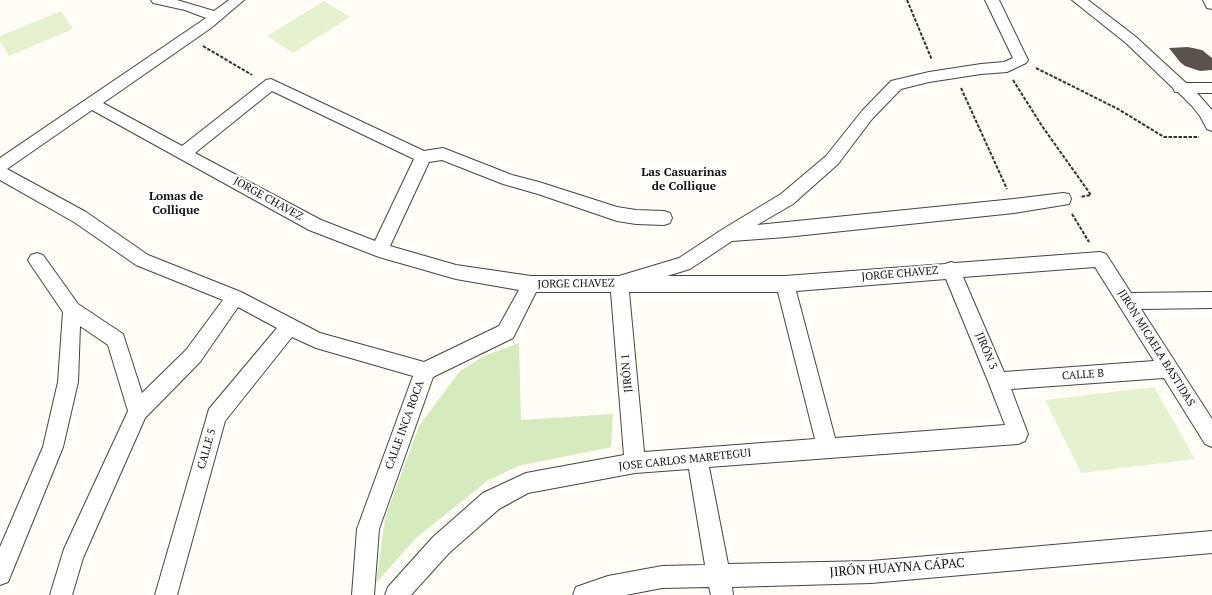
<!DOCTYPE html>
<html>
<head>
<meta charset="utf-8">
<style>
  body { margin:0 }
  canvas { display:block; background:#fffdf5 }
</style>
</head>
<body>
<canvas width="1212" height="595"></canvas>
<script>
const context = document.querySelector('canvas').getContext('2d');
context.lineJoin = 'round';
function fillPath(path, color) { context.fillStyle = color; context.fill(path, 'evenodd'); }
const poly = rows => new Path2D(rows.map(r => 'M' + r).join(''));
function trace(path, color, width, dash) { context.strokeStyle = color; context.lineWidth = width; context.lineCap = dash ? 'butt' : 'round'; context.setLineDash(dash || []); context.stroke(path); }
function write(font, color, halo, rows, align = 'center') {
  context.font = font + ' "PT Serif",serif'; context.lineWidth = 4; context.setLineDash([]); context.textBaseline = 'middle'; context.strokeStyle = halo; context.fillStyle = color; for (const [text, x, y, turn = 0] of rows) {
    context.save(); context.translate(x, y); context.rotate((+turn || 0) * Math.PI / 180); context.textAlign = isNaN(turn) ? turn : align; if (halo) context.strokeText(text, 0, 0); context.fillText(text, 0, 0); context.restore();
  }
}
const green = poly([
  [519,343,521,420,613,414,611,447,518,466,487,481,416,538,376,583,385,518,419,426,460,371,484,356]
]);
const pitch = poly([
  [324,1,350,17,293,53,267,36],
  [61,11,73,29,9,56,0,42,0,36],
  [1154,387,1195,459,1081,473,1045,400]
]);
const building = poly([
  [1188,47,1202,50,1212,58,1212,70,1200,71,1185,66,1180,62,1169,48]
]);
const path = poly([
  [907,0,932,60],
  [203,46,252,75],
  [1036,68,1118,109,1164,137,1199,137],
  [1013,80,1042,126,1091,195,1080,197],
  [961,88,1007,189],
  [1072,214,1089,242]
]);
const minor = poly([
  [151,0,177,0,214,11,229,0,244,0,211,28,103,103,182,146,266,80,271,79,424,151,443,148,512,175,539,182,617,207,636,210,664,211,670,213,672,218,670,223,664,225,636,224,617,221,538,194,503,184,442,160,429,162,390,246,456,265,531,276,619,276,679,258,723,229,781,194,826,156,862,111,891,81,929,72,981,64,1004,62,1013,58,985,0,999,0,1028,60,1026,63,1007,72,981,74,929,82,901,89,872,119,838,164,793,204,757,225,1014,199,1063,193,1069,194,1071,199,1069,204,1014,213,786,237,732,241,690,269,667,276,785,276,945,264,951,262,955,263,1100,252,1106,254,1131,293,1212,292,1212,308,1141,309,1212,419,1212,447,1205,444,1164,378,1011,389,1028,434,1025,441,1018,444,709,467,728,564,871,561,1212,531,1212,553,871,583,732,587,733,595,711,595,709,587,662,588,626,595,573,595,576,587,608,576,662,566,705,565,689,469,635,473,528,493,499,509,449,553,411,595,385,595,388,587,433,537,483,493,526,473,624,455,611,292,536,292,513,338,433,377,379,529,374,595,352,595,357,529,413,376,316,348,292,337,225,421,177,595,155,595,209,409,277,328,238,307,200,362,145,418,83,558,72,595,50,595,64,549,128,411,108,345,80,326,78,382,63,447,8,582,0,585,0,547,43,447,58,382,63,312,31,265,28,260,31,255,37,253,43,255,78,304,123,334,142,393,186,350,223,300,136,265,74,222,0,180,0,158,206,18,185,10,153,3,151,0],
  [272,91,414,159,375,241,321,220,195,153,272,91],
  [92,110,309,230,379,257,456,279,519,290,499,326,424,362,320,333,241,292,148,255,86,212,7,169,92,110],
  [1095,267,1154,361,1004,372,963,277,1095,267],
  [946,279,988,381,1005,425,835,438,796,291,946,279],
  [629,292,778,292,815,439,644,452,629,292],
  [1072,0,1088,0,1136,37,1186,83,1212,83,1212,93,1197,93,1212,110,1212,131,1207,129,1200,116,1192,106,1178,92,1175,92,1173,88,1126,43,1072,0],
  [1203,0,1212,0,1212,9,1207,8,1203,0]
]);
const streetNames = [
  ["JORGE CHAVEZ",268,199,29],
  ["JORGE CHAVEZ",900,274,-5],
  ["JORGE CHAVEZ",576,284,-1],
  ["JIRÓN MICAELA BASTIDAS",1156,348,58],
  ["JIRÓN 3",986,351,67],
  ["JIRÓN 1",627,373,-95],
  ["CALLE B",1083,375,-4],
  ["CALLE INCA ROCA",405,425,-70],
  ["CALLE 5",207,449,-74],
  ["JOSE CARLOS MARETEGUI",685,460,-6]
];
const neighbourhoodNames = [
  ["Las Casuarinas",684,173],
  ["de Collique",684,187],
  ["Lomas de",176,197],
  ["Collique",176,211]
];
const nearStreetnames = [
  ["JIRÓN HUAYNA CÁPAC",897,568,-4]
];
fillPath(green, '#d5ebbd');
fillPath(pitch, '#e6f2cf');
fillPath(building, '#5a524d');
trace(minor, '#444', 2);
trace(path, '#333', 2, [3.5, 1.5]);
fillPath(minor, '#fff');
write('11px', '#111', '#fff', streetNames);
write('bold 12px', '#111', '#fff', neighbourhoodNames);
write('13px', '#111', '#fff', nearStreetnames);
</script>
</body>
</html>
